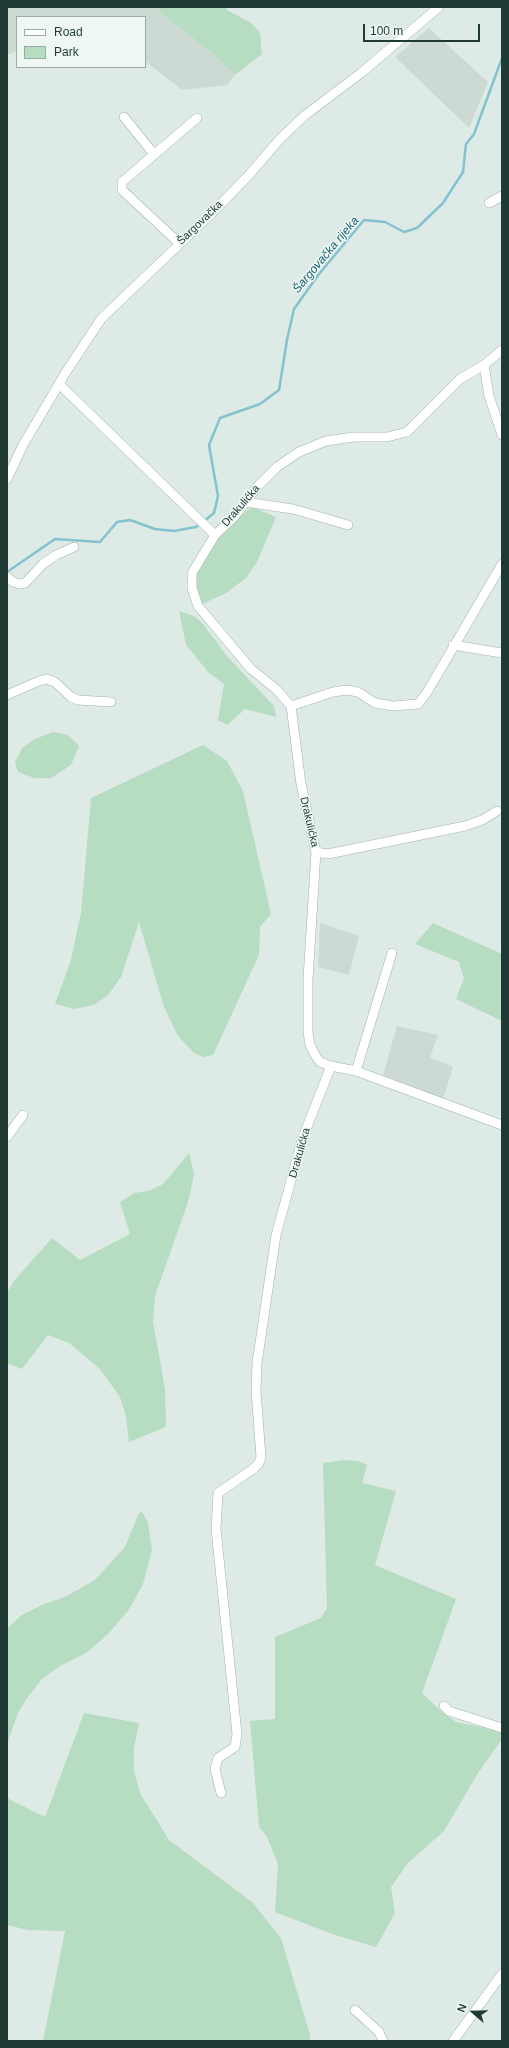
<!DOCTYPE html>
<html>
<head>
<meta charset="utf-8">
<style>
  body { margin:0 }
  #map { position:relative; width:509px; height:2048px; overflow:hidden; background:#deeae5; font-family:Helvetica,sans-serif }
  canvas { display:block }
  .frame { position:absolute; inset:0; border:8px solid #1f3a34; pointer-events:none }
  .legend { position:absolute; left:16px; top:16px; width:130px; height:52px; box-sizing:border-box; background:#eff7f3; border:1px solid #9caba7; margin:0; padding:5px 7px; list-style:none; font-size:12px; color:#1f3a34 }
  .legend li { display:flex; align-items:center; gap:8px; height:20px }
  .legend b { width:20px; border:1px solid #9caba7 }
  .north { position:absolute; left:453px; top:1992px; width:40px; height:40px; -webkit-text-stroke:3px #eff7f3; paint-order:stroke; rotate:290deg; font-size:11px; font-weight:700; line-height:16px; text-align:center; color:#1f3a34 }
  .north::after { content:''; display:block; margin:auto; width:14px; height:18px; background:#1f3a34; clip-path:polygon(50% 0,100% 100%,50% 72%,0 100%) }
  .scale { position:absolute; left:363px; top:24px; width:117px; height:18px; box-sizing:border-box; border:2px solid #1f3a34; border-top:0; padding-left:5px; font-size:12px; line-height:14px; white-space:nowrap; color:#1f3a34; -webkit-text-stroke:3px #eff7f3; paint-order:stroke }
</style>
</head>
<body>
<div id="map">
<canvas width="509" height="2048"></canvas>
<div class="frame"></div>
<ul class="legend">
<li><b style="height:5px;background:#fff"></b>Road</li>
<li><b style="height:11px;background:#b6dcc2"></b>Park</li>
</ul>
<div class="north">N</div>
<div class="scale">100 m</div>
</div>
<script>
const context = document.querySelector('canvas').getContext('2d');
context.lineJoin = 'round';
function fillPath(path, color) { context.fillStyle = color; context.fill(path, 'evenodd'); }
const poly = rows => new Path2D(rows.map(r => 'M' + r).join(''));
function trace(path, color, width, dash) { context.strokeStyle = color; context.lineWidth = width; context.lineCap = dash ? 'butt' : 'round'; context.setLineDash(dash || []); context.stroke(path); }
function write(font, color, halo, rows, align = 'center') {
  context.font = font + ' Helvetica,sans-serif'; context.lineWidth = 3; context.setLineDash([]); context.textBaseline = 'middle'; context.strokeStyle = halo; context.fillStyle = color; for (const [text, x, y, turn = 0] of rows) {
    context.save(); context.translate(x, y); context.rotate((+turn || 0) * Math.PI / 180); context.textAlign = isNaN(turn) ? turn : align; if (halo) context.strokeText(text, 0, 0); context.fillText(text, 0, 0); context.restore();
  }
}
const built = poly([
  [7,7,156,7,166,17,213,54,235,75,227,85,182,90,145,61,145,17,17,17,17,52,8,54],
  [429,28,488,82,469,128,395,57],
  [320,923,359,936,349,975,318,967],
  [397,1026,438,1035,430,1057,453,1067,443,1099,383,1075]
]);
const green = poly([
  [156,7,227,7,227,10,251,23,260,33,262,54,235,75,213,54,166,17],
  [252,507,276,517,257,562,246,578,226,593,198,606,192,588,198,561,234,521],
  [179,611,194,616,203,624,226,655,274,706,276,717,245,709,227,725,218,720,224,684,209,673,186,645],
  [53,732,68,735,79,746,71,765,51,778,34,778,18,772,15,762,22,748,35,739],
  [203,745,227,761,243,791,271,914,260,927,259,955,213,1055,203,1057,194,1053,178,1036,164,1007,139,922,121,977,108,995,94,1005,74,1009,55,1004,71,960,81,913,91,798],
  [433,923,502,954,502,1021,456,999,464,978,459,962,415,944],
  [189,1153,194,1174,189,1199,155,1296,153,1322,165,1389,166,1427,129,1442,126,1416,120,1397,99,1368,69,1343,48,1335,22,1369,7,1363,7,1293,14,1281,52,1238,80,1260,130,1234,120,1202,134,1193,149,1191,163,1184],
  [343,1460,358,1461,367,1465,362,1483,396,1491,375,1565,456,1599,422,1693,442,1712,456,1722,502,1731,502,1739,478,1773,444,1831,408,1863,391,1887,395,1913,376,1947,335,1935,275,1912,278,1864,267,1837,259,1827,250,1721,275,1719,275,1637,321,1618,327,1608,323,1463],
  [142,1512,148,1523,152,1550,143,1584,128,1611,108,1634,86,1653,60,1666,42,1679,27,1698,18,1713,7,1744,7,1628,22,1615,42,1605,67,1596,95,1580,125,1547,139,1513],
  [84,1713,139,1723,134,1748,134,1771,140,1793,169,1840,252,1902,281,1938,310,2035,310,2041,43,2041,65,1931,28,1930,7,1925,7,1798,45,1817]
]);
const stream = poly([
  [204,521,214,513,218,496,209,445,220,418,260,404,279,390,287,340,294,309,319,274,364,220,385,222,404,232,417,228,443,203,463,172,466,144,474,134,502,58],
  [7,572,55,539,100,542,117,522,130,520,155,529,174,531,196,527,200,524]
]);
const minor = poly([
  [124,117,153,153],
  [489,203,502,196],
  [179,243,122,190,122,182,197,118],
  [484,365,489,396,502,435],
  [59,384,215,535],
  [7,479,23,445,66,372,101,319,211,214,249,175,280,139,304,116,361,73,439,7],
  [245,502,293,509,348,525],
  [7,577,13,582,20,584,25,583,43,564,56,555,74,547],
  [453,645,502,653],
  [7,695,39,681,47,679,55,682,71,697,78,700,111,702],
  [291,706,333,692,347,690,358,692,375,703,393,706,418,704,426,694,502,564],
  [316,852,328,854,465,826,482,820,497,811],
  [331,1066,356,1071,502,1125],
  [356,1071,392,953],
  [7,1137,23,1115],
  [444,1706,449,1711,502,1728],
  [221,1793,215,1769,218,1758,235,1747,237,1734,216,1529,218,1493,253,1469,259,1463,261,1457,256,1391,257,1363,276,1235,303,1137,331,1066,320,1062,315,1055,310,1045,308,1032,308,979,316,852,301,784,291,706,276,689,251,669,198,606,192,588,192,573,215,535,234,517,258,486,277,467,299,452,326,441,354,437,387,437,407,432,460,379,484,365,502,350],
  [355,2010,379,2032,383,2041],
  [453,2041,502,1974]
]);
const streetNames = [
  ["Šargovačka",200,223,-44],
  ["Drakulićka",241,506,-49],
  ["Drakulićka",309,822,77],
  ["Drakulićka",300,1153,-74]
];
const waterNames = [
  ["Šargovačka rijeka",326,255,-50]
];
fillPath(built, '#cddad4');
fillPath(green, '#b6dcc2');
trace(stream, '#84c2d1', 2.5);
trace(minor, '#a1b2ac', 10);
trace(minor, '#fff', 9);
write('11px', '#1f3a34', '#eff7f3', streetNames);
write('italic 12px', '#196377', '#eff7f3', waterNames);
</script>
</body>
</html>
